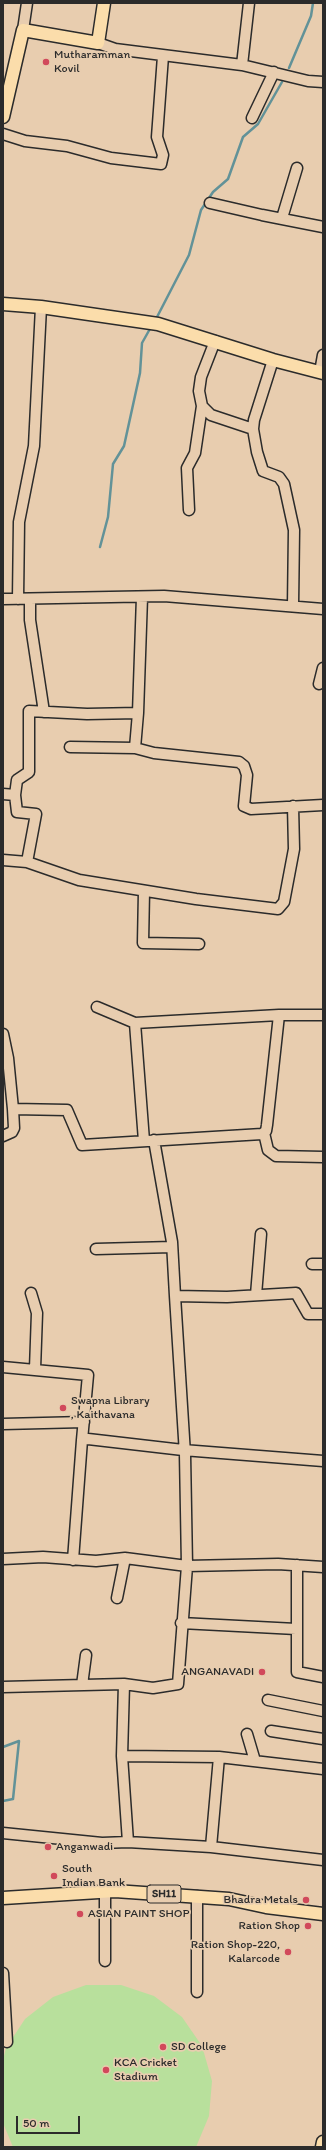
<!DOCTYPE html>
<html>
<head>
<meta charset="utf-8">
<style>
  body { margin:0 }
  #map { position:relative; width:326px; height:2150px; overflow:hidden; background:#e8cdaf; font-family:Itim,sans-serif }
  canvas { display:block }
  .frame { position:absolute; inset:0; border:4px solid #2b2b2b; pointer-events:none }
  .scale { position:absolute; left:16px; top:2116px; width:64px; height:18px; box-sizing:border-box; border:2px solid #2b2b2b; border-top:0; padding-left:5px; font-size:12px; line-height:14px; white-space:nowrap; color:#2b2b2b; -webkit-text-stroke:3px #e8cdaf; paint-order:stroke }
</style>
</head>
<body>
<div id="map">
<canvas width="326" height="2150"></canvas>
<div class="frame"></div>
<div class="scale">50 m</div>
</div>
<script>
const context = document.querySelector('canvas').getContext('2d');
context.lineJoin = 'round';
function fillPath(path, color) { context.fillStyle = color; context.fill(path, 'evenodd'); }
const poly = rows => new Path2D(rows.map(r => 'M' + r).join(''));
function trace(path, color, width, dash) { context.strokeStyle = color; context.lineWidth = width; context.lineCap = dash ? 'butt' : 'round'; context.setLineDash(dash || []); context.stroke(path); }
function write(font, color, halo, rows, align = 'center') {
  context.font = font + ' Itim,sans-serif'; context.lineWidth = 3.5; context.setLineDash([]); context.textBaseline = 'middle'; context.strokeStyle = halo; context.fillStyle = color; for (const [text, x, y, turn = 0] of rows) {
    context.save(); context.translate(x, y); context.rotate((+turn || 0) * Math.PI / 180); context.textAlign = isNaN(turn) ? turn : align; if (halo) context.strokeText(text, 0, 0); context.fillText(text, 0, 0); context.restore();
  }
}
const green = poly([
  [86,1985,121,1985,154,1996,182,2017,202,2046,212,2081,209,2116,196,2147,13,2147,3,2123,3,2060,6,2048,25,2019,53,1997]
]);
const stream = poly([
  [289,68,311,16,313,3],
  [156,319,189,255,201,210,213,192,228,179,243,137,258,124,282,82],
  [100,547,108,517,113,464,124,446,140,373,142,343,151,327],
  [3,1747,19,1741,13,1799,3,1801]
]);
const minor = poly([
  [23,30,27,3],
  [98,43,115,49,242,65,308,81,323,82],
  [242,65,249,3],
  [252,118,274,72],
  [3,134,25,141,67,146,111,158,161,164,163,155,157,137,163,56],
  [210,203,262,215,323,227],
  [282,218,297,168],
  [215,341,201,377,199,391,202,406,211,415,253,429],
  [273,360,254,420,253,429,257,452,263,471,279,477,284,484,294,530,293,606],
  [320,372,323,355],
  [189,510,187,468,195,453,202,406],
  [3,599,164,596,323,609],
  [18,599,19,522,34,446,41,307],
  [30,600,30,620,44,712],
  [319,684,323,668],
  [70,747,135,748,154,753,239,762,244,766,247,775,244,806,251,809,323,805],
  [135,748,138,713],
  [3,794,15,795,17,780,29,772,29,711,87,714,138,713,142,597],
  [15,795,17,812,36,814,27,862],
  [3,860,27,862,79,880,196,899,278,909,284,902,294,849,293,806],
  [144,891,143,943,199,944],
  [97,1007,135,1023,279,1015],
  [135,1023,144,1141],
  [3,1034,8,1058,13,1109],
  [264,1133,268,1150,276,1156,323,1157],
  [3,1136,12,1132,14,1128,13,1109,67,1110,82,1145,262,1134,266,1131,267,1125,279,1015,323,1015],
  [154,1140,172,1242,175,1296],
  [96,1249,172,1247],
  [312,1264,323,1264],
  [31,1293,37,1313,35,1369],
  [256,1295,261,1234],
  [323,1314,308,1314,296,1293,227,1297,175,1296,185,1454,187,1566,278,1564,323,1567],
  [3,1367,88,1375,82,1440],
  [3,1424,84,1422],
  [3,1559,43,1557,96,1561,125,1558,187,1566,178,1684,153,1688,124,1684],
  [73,1560,82,1440,88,1439,183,1450,323,1461],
  [297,1565,297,1672,323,1677],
  [117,1598,125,1558],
  [181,1623,296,1629],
  [82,1685,86,1655],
  [3,1687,124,1684,122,1756,219,1757,323,1769],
  [268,1700,323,1711],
  [271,1731,323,1739],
  [247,1734,255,1761],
  [122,1756,128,1842],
  [3,1833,102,1843,128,1842,211,1847,323,1860],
  [211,1847,219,1757],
  [105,1891,105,1961],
  [3,1973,7,2042],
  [197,1992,197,1896]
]);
const major = poly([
  [3,117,23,30,98,43,104,3],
  [3,304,41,307,158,324,273,360,323,373],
  [3,1898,115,1891,229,1899,266,1907,323,1914],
  [322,2147,323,2142]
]);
const markers = [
  [46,62,4,"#d1495b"],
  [63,1408,4,"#d1495b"],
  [262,1672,4,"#d1495b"],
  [48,1847,4,"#d1495b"],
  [54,1876,4,"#d1495b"],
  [306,1900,4,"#d1495b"],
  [80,1914,4,"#d1495b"],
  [308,1926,4,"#d1495b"],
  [288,1952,4,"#d1495b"],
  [163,2047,4,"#d1495b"],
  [106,2070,4,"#d1495b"]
];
const shields = [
  [164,1894,34]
];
const shieldNames = [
  ["SH11",164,1894]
];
const poiNames = [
  ["Mutharamman",54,55],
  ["Kovil",54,69],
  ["Swapna Library",71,1401],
  [", Kaithavana",71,1415],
  ["ANGANAVADI",254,1672,"right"],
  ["Anganwadi",56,1847],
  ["South",62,1869],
  ["Indian Bank",62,1883],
  ["Bhadra Metals",298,1900,"right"],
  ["ASIAN PAINT SHOP",88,1914],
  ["Ration Shop",300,1926,"right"],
  ["Ration Shop-220,",280,1945,"right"],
  ["Kalarcode",280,1959,"right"],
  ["SD College",171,2047],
  ["KCA Cricket",114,2063],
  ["Stadium",114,2077]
];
fillPath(green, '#b8e09c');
trace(stream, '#629298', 2.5);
trace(minor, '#2b2b2b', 13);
trace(major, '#2b2b2b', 15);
trace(minor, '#e8cdaf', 10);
trace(major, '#fbddab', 12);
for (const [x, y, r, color] of markers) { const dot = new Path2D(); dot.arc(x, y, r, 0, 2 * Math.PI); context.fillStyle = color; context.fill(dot); trace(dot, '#e8cdaf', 1.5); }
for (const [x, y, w] of shields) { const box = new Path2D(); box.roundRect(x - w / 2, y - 9, w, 18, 3); context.fillStyle = '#e8cdaf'; context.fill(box); trace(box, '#2b2b2b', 1); }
write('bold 11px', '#2b2b2b', null, shieldNames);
write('12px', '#2b2b2b', '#e8cdaf', poiNames, 'left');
</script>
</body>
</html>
